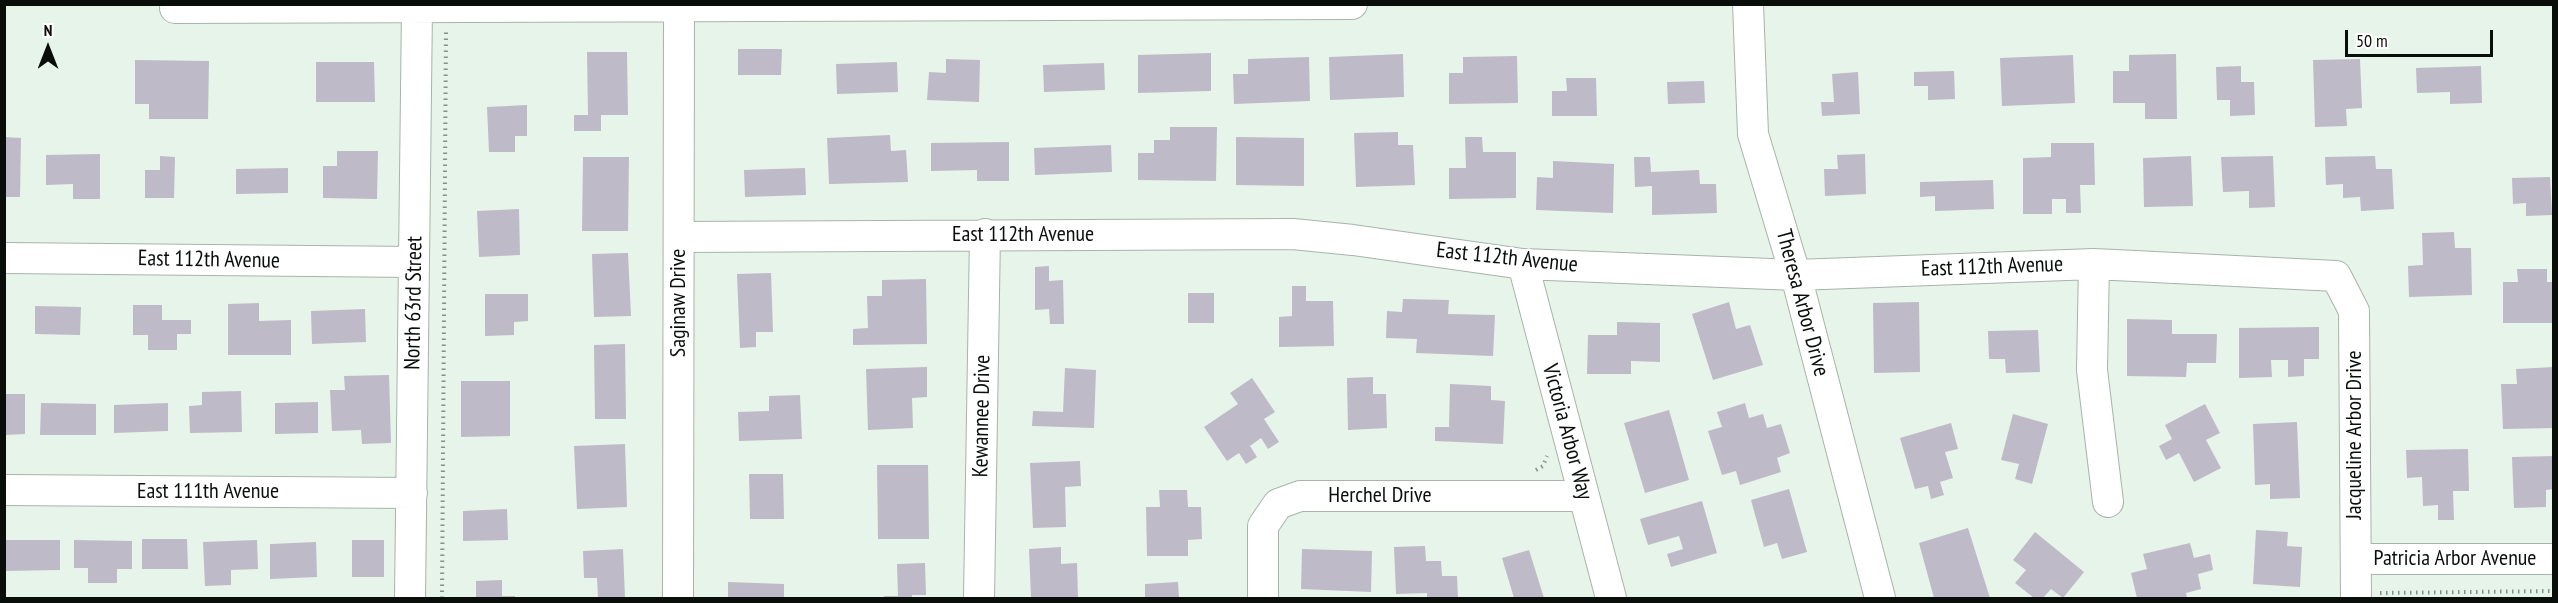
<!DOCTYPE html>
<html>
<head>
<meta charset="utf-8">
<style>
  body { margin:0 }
  #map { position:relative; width:2558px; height:603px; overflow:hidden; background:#e7f4ea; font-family:"PT Sans Narrow",sans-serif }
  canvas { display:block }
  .frame { position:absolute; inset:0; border:6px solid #090e0b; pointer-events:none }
  .north { position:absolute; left:18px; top:18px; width:60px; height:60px; -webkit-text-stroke:4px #fff; paint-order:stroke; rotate:0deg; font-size:16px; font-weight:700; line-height:24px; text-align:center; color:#090e0b }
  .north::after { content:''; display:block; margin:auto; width:21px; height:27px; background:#090e0b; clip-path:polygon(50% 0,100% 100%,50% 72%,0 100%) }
  .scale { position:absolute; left:2345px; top:30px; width:148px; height:27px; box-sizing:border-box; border:3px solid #090e0b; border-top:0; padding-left:8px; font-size:18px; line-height:21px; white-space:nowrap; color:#090e0b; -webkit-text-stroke:4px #fff; paint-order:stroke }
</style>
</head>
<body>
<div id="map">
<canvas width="2558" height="603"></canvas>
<div class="frame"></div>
<div class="north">N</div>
<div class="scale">50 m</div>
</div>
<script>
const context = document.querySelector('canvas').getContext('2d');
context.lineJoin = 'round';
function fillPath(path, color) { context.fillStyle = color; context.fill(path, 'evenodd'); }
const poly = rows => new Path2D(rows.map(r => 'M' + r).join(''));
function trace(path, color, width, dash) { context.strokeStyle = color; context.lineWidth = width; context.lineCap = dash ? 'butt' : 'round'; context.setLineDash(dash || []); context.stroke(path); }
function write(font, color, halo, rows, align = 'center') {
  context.font = font + ' "PT Sans Narrow",sans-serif'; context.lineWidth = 5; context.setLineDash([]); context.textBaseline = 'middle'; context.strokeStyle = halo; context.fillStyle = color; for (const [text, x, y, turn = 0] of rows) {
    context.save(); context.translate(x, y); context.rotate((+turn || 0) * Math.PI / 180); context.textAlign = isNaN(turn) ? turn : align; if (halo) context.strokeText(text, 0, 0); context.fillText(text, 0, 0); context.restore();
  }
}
const building = poly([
  [738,49,782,49,781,75,738,75],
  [587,52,627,52,628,115,601,115,601,131,574,131,574,115,588,115],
  [1211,53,1211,91,1138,93,1138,55],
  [1403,54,1404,97,1330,100,1329,57],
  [2176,54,2177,119,2145,119,2145,103,2113,103,2113,71,2129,71,2129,55],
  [2073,55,2075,103,2002,106,2000,58],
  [1517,56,1518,103,1449,104,1449,73,1463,73,1463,57],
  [1309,57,1310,101,1234,104,1233,74,1248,74,1248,59],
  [946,59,980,60,979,102,927,100,929,72,946,73],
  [2360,59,2362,108,2346,109,2347,126,2315,127,2313,60],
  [135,60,209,61,208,119,149,119,149,104,135,104],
  [316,62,374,62,375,102,316,102],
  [897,62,898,92,837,94,836,64],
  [1104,63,1105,90,1044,92,1043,65],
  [2241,66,2241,82,2254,82,2255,115,2230,116,2230,100,2217,100,2216,67],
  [2481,66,2482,103,2450,104,2450,92,2417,93,2416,68],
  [1954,71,1955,99,1928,100,1928,86,1914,86,1914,72],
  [1858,72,1860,114,1822,116,1821,102,1834,102,1832,74],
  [1566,78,1596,78,1597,116,1552,116,1552,91,1567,91],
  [1704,81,1705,103,1668,104,1667,82],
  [527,105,527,136,515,136,515,152,489,152,487,107],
  [1170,127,1217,127,1216,181,1138,180,1138,153,1154,153,1154,140,1170,140],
  [1398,132,1398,145,1413,145,1415,185,1356,187,1354,133],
  [890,135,891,151,906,150,908,182,829,184,827,138],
  [4,137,21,138,20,197,4,197],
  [1236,137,1304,138,1304,186,1236,185],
  [1465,137,1482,137,1483,152,1516,152,1516,198,1449,199,1449,168,1466,168],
  [1009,142,1009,181,977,181,977,170,931,171,931,143],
  [2051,143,2094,143,2095,185,2080,185,2081,213,2066,213,2066,199,2052,199,2052,214,2023,214,2023,158,2051,157],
  [1111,145,1112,172,1035,175,1034,148],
  [337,151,378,151,377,199,323,198,323,166,337,166],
  [100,154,100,199,73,199,73,184,46,185,46,155],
  [1865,154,1866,194,1825,196,1824,169,1838,169,1837,155],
  [160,156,175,157,174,198,145,198,145,170,160,170],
  [2191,156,2193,206,2144,207,2143,158],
  [2273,156,2275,207,2249,208,2249,191,2223,192,2221,157],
  [2375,156,2376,169,2392,169,2394,209,2361,211,2360,197,2343,198,2343,184,2326,185,2325,157],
  [583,157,629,157,628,231,582,231],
  [1634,157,1650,157,1651,172,1699,170,1700,184,1716,184,1717,213,1652,215,1652,186,1635,187],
  [1553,161,1614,164,1613,213,1536,210,1537,177,1553,178],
  [288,168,288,193,236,194,236,169],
  [805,168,806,195,745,197,744,170],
  [2550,177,2552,215,2526,216,2526,203,2513,204,2512,178],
  [1993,180,1994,209,1935,211,1935,196,1920,197,1920,182],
  [519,209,520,255,479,257,477,211],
  [2454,232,2455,248,2471,248,2472,295,2409,297,2408,266,2423,265,2422,233],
  [628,253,631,316,594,317,592,254],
  [1049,266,1049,281,1063,280,1064,324,1050,324,1049,309,1035,310,1035,267],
  [2517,269,2547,269,2547,282,2554,282,2554,323,2503,323,2503,282,2518,282],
  [771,273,773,332,756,332,756,347,740,348,737,274],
  [926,279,927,344,853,345,853,329,868,328,867,296,882,296,882,280],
  [1292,286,1306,286,1306,301,1333,301,1334,346,1279,347,1279,317,1292,316],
  [1188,293,1214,293,1214,323,1188,323],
  [485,294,528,294,528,321,514,322,514,335,485,336],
  [1403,299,1449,300,1448,314,1495,315,1493,356,1416,353,1417,339,1386,338,1387,311,1402,312],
  [1729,302,1736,329,1750,325,1763,365,1713,380,1692,314],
  [1919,302,1920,372,1874,373,1873,303],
  [259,303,259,321,291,320,291,355,228,355,228,304],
  [133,305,162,305,162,320,191,320,191,334,177,334,177,350,148,350,148,335,133,335],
  [35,306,81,307,80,335,35,334],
  [365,309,366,342,312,344,311,311],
  [2127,319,2172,320,2172,334,2217,334,2216,363,2187,363,2186,377,2127,376],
  [1617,322,1660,323,1660,362,1631,361,1631,374,1587,374,1588,335,1617,335],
  [2319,327,2319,359,2304,359,2304,376,2288,377,2288,360,2271,360,2272,377,2239,378,2239,328],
  [2038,330,2040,372,2006,373,2005,359,1989,359,1988,331],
  [625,344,626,419,595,419,594,345],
  [927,367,927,397,912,398,913,428,868,430,866,369],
  [2554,367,2554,428,2503,429,2501,384,2517,384,2516,369],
  [1065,368,1096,370,1094,428,1032,426,1033,411,1063,412],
  [389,375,391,443,362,444,361,430,332,431,330,390,345,390,344,376],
  [1373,377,1373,394,1386,394,1387,428,1348,430,1347,378],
  [1252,378,1275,412,1264,419,1279,442,1268,449,1261,438,1250,446,1257,457,1246,464,1239,453,1227,461,1204,427,1238,404,1230,393],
  [461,381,510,381,510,436,461,437],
  [1450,384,1491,386,1491,400,1505,401,1503,444,1435,441,1435,427,1449,427],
  [241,391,242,432,190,433,189,406,202,405,202,392],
  [5,394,25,394,25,434,5,435],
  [800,395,802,439,739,441,738,412,769,411,769,396],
  [318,402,318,433,275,434,275,403],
  [41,403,96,404,96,435,40,435],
  [168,403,168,431,114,433,114,405],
  [1745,403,1749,418,1763,414,1767,428,1781,424,1790,453,1777,458,1781,472,1740,485,1736,471,1722,475,1708,431,1722,427,1717,412],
  [2205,404,2220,433,2206,440,2221,468,2194,482,2179,453,2166,460,2159,446,2172,439,2165,425],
  [1669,410,1689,480,1645,493,1624,423],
  [2013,414,2048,424,2032,484,2015,479,2019,464,2001,460],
  [2297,422,2300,498,2270,499,2270,484,2255,485,2253,424],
  [1951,423,1958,449,1945,452,1953,478,1940,482,1944,495,1931,499,1928,486,1915,489,1900,438],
  [625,444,627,507,577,509,574,446],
  [2468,449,2469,491,2453,491,2454,520,2438,520,2438,505,2423,506,2422,477,2407,478,2406,450],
  [2554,456,2554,489,2546,490,2546,507,2514,508,2512,457],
  [1080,461,1081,486,1065,487,1066,527,1033,528,1030,463],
  [877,465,928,465,929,539,878,539],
  [749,474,783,474,784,519,750,519],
  [1789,489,1807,552,1782,559,1777,543,1764,547,1751,500],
  [1159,490,1187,490,1188,507,1201,507,1202,539,1188,540,1188,556,1147,556,1146,507,1160,507],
  [1702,501,1717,553,1671,567,1667,554,1683,549,1679,536,1648,545,1640,519],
  [507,509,508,540,463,541,463,511],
  [1968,528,1990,598,1934,598,1919,543],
  [2256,530,2288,532,2287,546,2302,547,2300,587,2253,584],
  [2035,532,2084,572,2063,598,2051,589,2043,598,2034,598,2015,583,2026,570,2013,560],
  [142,539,187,539,188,569,142,569],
  [5,540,60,540,60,570,5,571],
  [74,540,132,541,132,569,117,569,117,583,88,583,88,568,74,568],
  [257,540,258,569,231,570,231,585,205,586,203,542],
  [352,540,384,540,384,577,352,577],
  [316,542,317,577,270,579,270,544],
  [2190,543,2194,558,2210,554,2213,570,2198,574,2201,589,2186,593,2187,598,2137,598,2131,573,2147,569,2143,554],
  [1425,546,1426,561,1441,561,1442,576,1457,576,1458,598,1427,598,1427,593,1396,594,1394,547],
  [1061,547,1061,564,1077,563,1078,598,1031,598,1029,549],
  [623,549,625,598,598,598,597,578,584,578,583,551],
  [1302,549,1372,551,1371,592,1301,589],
  [1529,550,1544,598,1514,598,1502,558],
  [925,563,926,595,912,595,912,598,884,598,884,596,898,596,897,564],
  [502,580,502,596,515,596,515,598,476,598,476,581],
  [728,582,784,584,784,598,728,598],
  [1178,582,1179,598,1145,598,1145,584]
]);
const path = poly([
  [1536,470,1543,466,1547,456],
  [2380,593,2554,591],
  [442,598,446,29]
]);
const minor = poly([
  [1748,4,1753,134,1799,287,1880,598],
  [175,8,1352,4],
  [679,237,1293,234,1353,240,1523,264,1796,275,2094,264,2336,276,2354,311,2356,598],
  [4,258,414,262],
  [1523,264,1611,598],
  [2094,264,2092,370,2108,502],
  [4,490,412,493],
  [2356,559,2554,559],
  [410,598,417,7],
  [678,598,679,7],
  [979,598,985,234],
  [1263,598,1263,526,1278,504,1300,496,1583,496]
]);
const streetNames = [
  ["East 112th Avenue",1023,235],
  ["East 112th Avenue",1507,258,6],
  ["East 112th Avenue",209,260,1],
  ["East 112th Avenue",1992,267,-2],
  ["North 63rd Street",414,303,-89],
  ["Saginaw Drive",679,303,-90],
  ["Theresa Arbor Drive",1802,303,75],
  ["Kewannee Drive",982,416,-89],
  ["Victoria Arbor Way",1567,432,75],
  ["Jacqueline Arbor Drive",2355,435,-90],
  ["East 111th Avenue",208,492],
  ["Herchel Drive",1380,496],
  ["Patricia Arbor Avenue",2455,559]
];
fillPath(building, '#bfbac7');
trace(minor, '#a7b4aa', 32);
trace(path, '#868f88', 4, [1.5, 4.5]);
trace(minor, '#fff', 30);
write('22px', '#090e0b', '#fff', streetNames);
</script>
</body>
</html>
